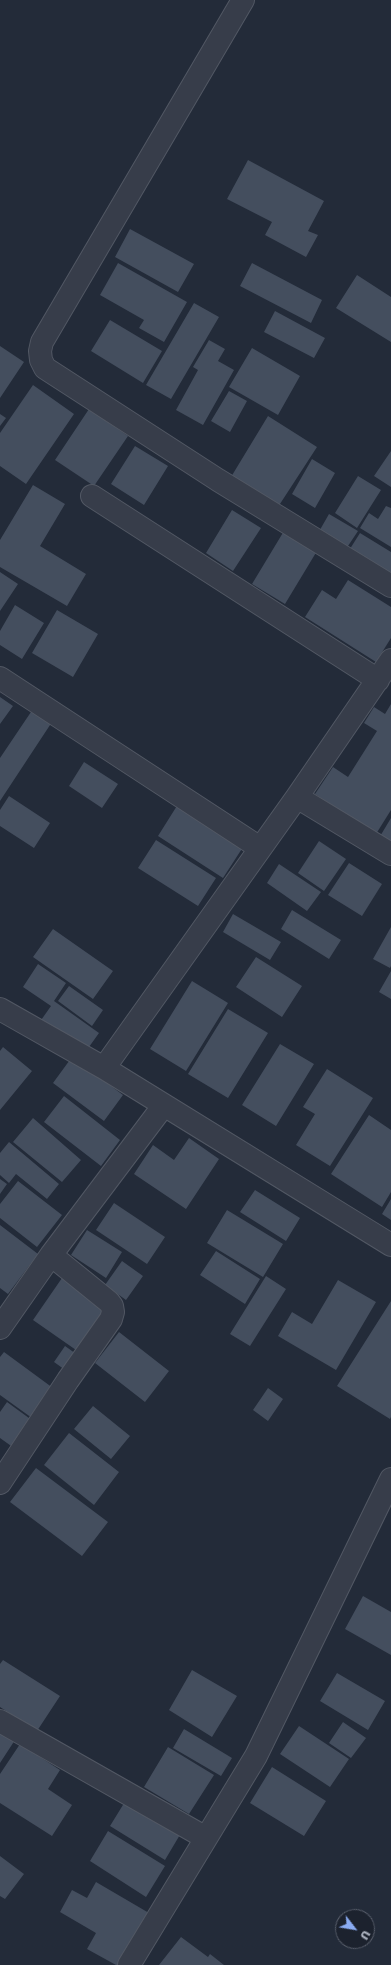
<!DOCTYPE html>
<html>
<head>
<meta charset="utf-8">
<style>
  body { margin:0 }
  #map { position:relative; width:391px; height:1965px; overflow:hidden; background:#232b39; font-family:"DejaVu Sans",sans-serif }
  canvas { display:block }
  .north { position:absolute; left:335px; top:1909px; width:40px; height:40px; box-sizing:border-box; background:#1c222e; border:1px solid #585e6b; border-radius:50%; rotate:121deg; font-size:11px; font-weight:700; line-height:16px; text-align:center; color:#b2b8c6 }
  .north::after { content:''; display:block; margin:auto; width:14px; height:18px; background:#8aabf2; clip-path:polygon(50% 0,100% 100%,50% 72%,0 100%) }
</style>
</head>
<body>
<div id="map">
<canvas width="391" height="1965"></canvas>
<div class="north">U</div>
</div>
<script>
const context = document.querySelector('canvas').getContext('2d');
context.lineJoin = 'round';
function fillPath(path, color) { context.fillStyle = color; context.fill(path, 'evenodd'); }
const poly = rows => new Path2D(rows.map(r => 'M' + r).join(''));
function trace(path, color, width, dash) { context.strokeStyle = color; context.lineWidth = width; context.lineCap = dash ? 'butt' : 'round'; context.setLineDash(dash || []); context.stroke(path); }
const building = poly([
  [248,160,324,201,308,231,318,235,306,257,265,235,272,222,227,199],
  [130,229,194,264,178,292,115,257],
  [118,263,187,302,164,342,139,328,144,320,100,295],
  [252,263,322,300,311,323,240,286],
  [357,275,391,297,391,342,336,308],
  [194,303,219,317,171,399,146,385],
  [275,311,325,338,314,358,264,332],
  [110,320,162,351,143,383,91,351],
  [209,340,225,349,218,361,234,370,203,425,176,410,198,370,193,367],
  [0,346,24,362,0,398],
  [252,348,300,376,278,415,229,387],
  [33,385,74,414,26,484,0,466,0,433],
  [229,391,247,401,230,432,211,421],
  [89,409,128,436,94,486,55,460],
  [0,414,6,418,0,426],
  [268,416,317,447,278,507,231,477],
  [135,446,168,466,144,505,111,484],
  [391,451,391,487,374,476],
  [312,459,335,473,315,508,292,494],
  [358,476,381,490,357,528,335,513],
  [33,485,65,504,40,546,86,574,67,606,0,567,0,540],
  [386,506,391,508,391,547,360,528,369,513,378,519],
  [232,510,261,528,233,571,206,553],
  [329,514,358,531,344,552,317,535],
  [284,531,317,551,285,604,252,584],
  [360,533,391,552,391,579,348,552],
  [0,572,18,584,0,611],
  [348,580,391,607,391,638,376,662,305,617,322,590,336,599],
  [15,605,44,623,22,659,0,645,0,631],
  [57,610,98,634,73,677,32,653],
  [0,697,13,706,0,724],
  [391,704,391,810,376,834,315,794,333,767,348,777,377,731,364,723,374,707,385,714],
  [33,709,52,722,0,801,0,758],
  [84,762,118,784,102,808,69,786],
  [9,796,50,823,34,848,0,826,0,810],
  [180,801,245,844,223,878,158,836],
  [391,818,391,846,379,838],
  [156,840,216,878,198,906,138,868],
  [319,841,346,859,324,891,298,873],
  [349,863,382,884,362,916,328,895],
  [279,864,321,892,307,911,267,883],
  [292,910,341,940,329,959,281,929],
  [233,914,281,942,270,960,223,932],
  [391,927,391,966,390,968,373,959],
  [53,929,113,971,93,999,33,957],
  [256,957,302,986,282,1017,236,987],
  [38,964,66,983,54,1001,99,1033,84,1054,39,1023,51,1006,23,987],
  [391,971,391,999,379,992],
  [192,981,228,1003,186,1071,150,1049],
  [69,986,103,1010,92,1026,58,1001],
  [228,1009,268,1033,228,1098,188,1074],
  [280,1044,314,1064,276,1126,242,1105],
  [3,1047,32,1071,0,1110,0,1051],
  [72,1057,123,1095,104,1121,53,1083],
  [327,1069,373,1098,330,1166,296,1145,315,1114,303,1107],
  [64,1096,120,1140,101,1166,44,1122],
  [369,1115,391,1130,391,1192,382,1207,331,1174],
  [33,1118,81,1160,62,1182,13,1142],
  [189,1138,219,1159,186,1209,134,1174,153,1145,174,1160],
  [9,1142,59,1184,47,1199,16,1174,9,1183,0,1175,0,1153],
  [0,1179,7,1184,0,1194],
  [18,1181,62,1215,37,1247,0,1218,0,1204],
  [255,1190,300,1218,286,1241,240,1212],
  [391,1199,391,1220,382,1214],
  [114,1203,165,1237,147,1264,96,1230],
  [227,1210,283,1244,263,1277,207,1243],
  [0,1225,38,1254,8,1294,0,1288],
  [87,1230,122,1252,106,1278,71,1255],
  [216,1251,260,1279,245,1304,200,1275],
  [122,1261,143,1276,126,1300,105,1285],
  [266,1276,286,1289,250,1346,230,1334],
  [62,1278,105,1309,76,1350,33,1320],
  [338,1280,376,1302,336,1370,278,1336,292,1312,312,1324],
  [391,1301,391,1417,390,1419,337,1386],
  [119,1332,169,1371,145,1402,95,1363],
  [65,1346,79,1356,68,1372,54,1362],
  [4,1352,53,1388,32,1418,0,1395,0,1357],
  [268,1388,283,1399,268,1421,253,1410],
  [7,1402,33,1421,14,1448,0,1438,0,1412],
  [93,1406,130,1436,111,1459,74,1429],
  [69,1433,119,1472,94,1505,44,1465],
  [36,1468,108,1522,82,1556,10,1502],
  [363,1596,391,1612,391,1655,345,1629],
  [3,1660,60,1696,37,1731,0,1707,0,1664],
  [192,1670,237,1696,212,1737,169,1710],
  [337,1673,385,1701,368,1730,320,1701],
  [343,1722,366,1738,351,1758,329,1743],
  [299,1726,349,1759,330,1787,280,1754],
  [184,1729,232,1758,221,1776,173,1748],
  [0,1731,15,1740,0,1763],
  [20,1744,60,1770,48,1789,72,1805,52,1836,0,1803,0,1774],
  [168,1747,214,1775,189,1814,144,1787],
  [272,1767,326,1801,304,1836,250,1803],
  [126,1800,181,1833,165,1860,110,1826],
  [108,1831,165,1866,146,1897,90,1861],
  [0,1856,24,1874,5,1899,0,1896],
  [96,1882,149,1913,120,1965,116,1965,87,1949,96,1933,60,1912,72,1890,87,1898],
  [181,1937,208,1957,210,1954,224,1965,159,1965]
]);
const minor = poly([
  [243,0,42,342,40,351,41,360,45,368,218,480,391,586],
  [92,496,378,680],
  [0,678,260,848],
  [297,797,391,854],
  [0,1009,104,1068,391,1245],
  [104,1068,297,797,391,660],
  [0,1328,51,1255,164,1105],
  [0,1483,68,1380,111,1319,113,1312,112,1306,109,1302,51,1255],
  [0,1721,206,1838],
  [129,1965,256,1756,391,1479]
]);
fillPath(building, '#444e5e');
trace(minor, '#525864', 24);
trace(minor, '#373d4a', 22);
</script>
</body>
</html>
